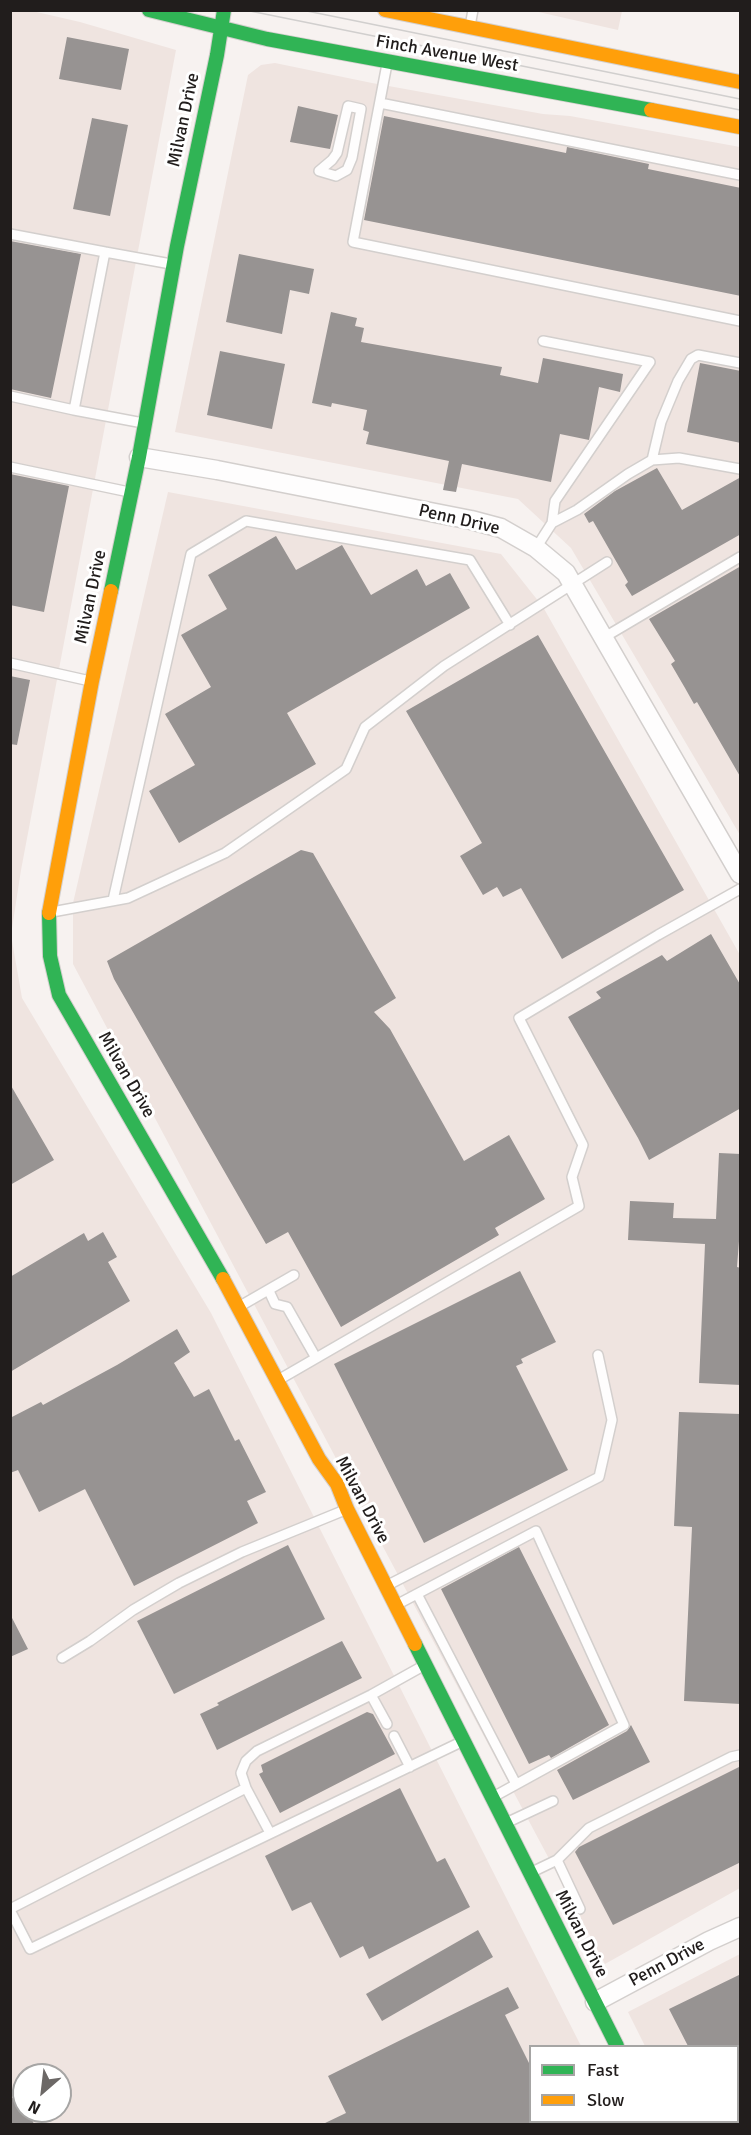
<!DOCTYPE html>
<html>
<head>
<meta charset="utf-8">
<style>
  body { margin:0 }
  #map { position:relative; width:751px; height:2135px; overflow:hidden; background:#f7f2f0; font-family:Signika,sans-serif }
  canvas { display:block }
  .frame { position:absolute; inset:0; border:12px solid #211d1c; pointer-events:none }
  .legend { position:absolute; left:529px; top:2045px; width:210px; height:78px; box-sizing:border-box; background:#fff; border:2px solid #a6a5a4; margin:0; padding:8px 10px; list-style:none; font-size:18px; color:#211d1c }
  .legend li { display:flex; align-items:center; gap:12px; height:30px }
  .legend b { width:30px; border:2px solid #a6a5a4 }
  .north { position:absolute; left:12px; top:2063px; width:60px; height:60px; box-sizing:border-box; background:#fff; border:2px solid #a6a5a4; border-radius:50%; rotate:208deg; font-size:16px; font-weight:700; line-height:24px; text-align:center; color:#211d1c }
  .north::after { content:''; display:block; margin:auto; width:21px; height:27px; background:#6c6866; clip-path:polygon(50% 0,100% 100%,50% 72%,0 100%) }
</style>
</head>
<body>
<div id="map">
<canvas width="751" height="2135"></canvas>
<div class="frame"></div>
<ul class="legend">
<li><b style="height:8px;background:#30b455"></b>Fast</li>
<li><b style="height:8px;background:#ff9f0a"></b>Slow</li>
</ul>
<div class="north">N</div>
</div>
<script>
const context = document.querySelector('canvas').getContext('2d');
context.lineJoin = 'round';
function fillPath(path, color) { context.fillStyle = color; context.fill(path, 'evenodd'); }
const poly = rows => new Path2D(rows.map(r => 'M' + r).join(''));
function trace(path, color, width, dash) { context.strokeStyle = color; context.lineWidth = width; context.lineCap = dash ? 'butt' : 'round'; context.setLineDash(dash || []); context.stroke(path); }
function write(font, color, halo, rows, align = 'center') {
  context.font = font + ' Signika,sans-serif'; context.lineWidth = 6; context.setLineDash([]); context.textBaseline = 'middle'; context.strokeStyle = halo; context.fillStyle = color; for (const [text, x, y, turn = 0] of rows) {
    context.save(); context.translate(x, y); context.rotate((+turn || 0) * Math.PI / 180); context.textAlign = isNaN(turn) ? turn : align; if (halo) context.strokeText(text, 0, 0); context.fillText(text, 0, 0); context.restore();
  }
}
const built = poly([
  [28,10,80,22,176,50,21,870,11,935,22,998,211,1313,581,2046,530,2046,530,2122,619,2122,620,2124,11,2124,10,11],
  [24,2075,60,2075,60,2111,24,2111],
  [534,11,622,10,622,11,618,30],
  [275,63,372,83,543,114,570,116,740,147,740,835,571,548,518,499,175,432,248,75,261,65],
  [168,492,501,554,543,607,740,955,740,1888,605,1964,73,964,73,903],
  [740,1954,740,2124,685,2124,684,2122,738,2122,738,2046,645,2046,628,2012]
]);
const building = poly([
  [67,37,129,49,121,90,59,79],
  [298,106,338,115,330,149,290,142],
  [384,116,566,153,567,147,649,164,648,169,741,188,741,296,364,220],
  [92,118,128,125,110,216,73,209],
  [10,241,81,254,51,398,10,389],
  [239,254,314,269,309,294,290,290,282,334,226,322],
  [331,312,357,318,355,326,364,328,361,342,502,367,500,375,538,383,543,358,623,374,620,392,599,387,589,440,560,434,551,482,462,464,456,492,443,490,449,461,366,444,369,432,363,430,367,410,332,403,331,407,312,403],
  [220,351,285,364,272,429,207,415],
  [700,363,741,371,741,443,687,432],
  [657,468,682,510,741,477,741,534,632,596,625,585,628,582,593,521,589,523,584,514,615,491],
  [10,474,69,486,44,612,10,605],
  [276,536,296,570,342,545,371,595,417,569,426,586,450,573,470,608,287,713,316,764,179,843,149,791,195,765,165,714,211,687,181,635,227,609,208,575],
  [741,566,741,778,697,702,694,704,685,688,671,664,675,661,649,619],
  [538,635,684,890,562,959,521,888,503,897,497,887,483,895,460,856,482,843,406,711],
  [10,676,30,680,17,745,10,744],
  [301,850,313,853,396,998,374,1012,390,1029,464,1161,509,1135,545,1199,495,1228,499,1235,341,1327,288,1232,266,1244,114,979,107,961],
  [711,934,741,986,741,1108,649,1160,638,1138,568,1017,601,998,596,992,662,955,667,961],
  [10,1084,54,1160,10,1185],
  [719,1153,741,1154,741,1215,737,1267,741,1268,741,1385,699,1383,705,1244,628,1240,630,1201,674,1203,673,1218,716,1219],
  [103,1232,117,1257,108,1262,130,1301,10,1372,10,1277,84,1233,88,1241],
  [520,1271,556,1342,521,1359,523,1363,516,1366,568,1470,424,1543,334,1364],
  [177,1329,190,1352,174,1363,194,1397,209,1389,235,1441,239,1439,266,1492,247,1501,258,1523,134,1586,85,1489,39,1512,18,1470,10,1473,10,1418,41,1402,43,1405,117,1365],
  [679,1412,741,1414,741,1704,684,1701,692,1527,674,1526],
  [288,1545,325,1619,174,1694,137,1621],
  [519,1547,609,1725,551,1758,549,1755,529,1764,441,1589],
  [10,1614,28,1649,10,1657],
  [342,1641,362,1678,217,1750,200,1714,219,1705,217,1703],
  [367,1712,373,1714,395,1754,280,1813,259,1774,263,1772,261,1765],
  [631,1725,650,1762,573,1800,557,1770,627,1731],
  [741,1766,741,1862,613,1925,575,1852,579,1847],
  [400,1788,437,1862,445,1858,470,1907,369,1959,363,1946,340,1958,311,1902,292,1911,265,1856],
  [478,1930,493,1957,382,2021,366,1994],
  [741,1974,741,2046,688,2046,669,2009],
  [508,1987,519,2008,505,2015,531,2067,531,2124,323,2124,346,2113,328,2076],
  [21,2094,24,2100,24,2111,28,2111,34,2124,10,2124,10,2099]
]);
const lane = poly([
  [470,26,473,10],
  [387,64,353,242,740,321],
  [380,103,740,175],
  [348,106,361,109,352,158,347,170,336,176,319,171,332,160,337,153,348,106],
  [10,234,105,252],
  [543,341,650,362,555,501,552,523],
  [10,396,74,410],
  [143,423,74,410,105,252,171,264],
  [652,460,661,422,678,381,691,359,698,355,740,363],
  [10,467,129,492],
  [536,548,552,523,577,510,628,474,652,460,679,458,740,469],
  [603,638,740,557],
  [10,663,90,681],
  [113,900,191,554,246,521,470,560,510,625],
  [52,912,128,898,225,853,346,769,365,727,444,666,607,562],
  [269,1291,275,1304,287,1307,316,1358],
  [242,1305,294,1275],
  [280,1379,579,1206,572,1177,583,1145,519,1018,658,935,740,889],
  [388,1585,599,1477,612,1420,598,1355],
  [417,1594,516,1784],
  [398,1604,536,1531,624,1725,495,1796],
  [62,1658,90,1641,133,1610,179,1583,242,1552,345,1510],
  [371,1695,387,1724],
  [394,1736,410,1767],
  [246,1788,270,1833],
  [506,1823,553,1801],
  [557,1860,580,1909],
  [532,1872,557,1860,589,1828,731,1757,740,1755],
  [10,1909,246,1788,241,1773,246,1761,257,1751,371,1695,423,1666],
  [10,1910,30,1949,461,1742]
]);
const street = poly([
  [139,457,217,470,471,520,501,528,536,548,566,573,740,874],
  [595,2002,709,1941,740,1927]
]);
const fast = poly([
  [149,10,267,39,651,110],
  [111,591,139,457,177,246,217,55,224,10],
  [49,913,50,956,59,995,223,1279],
  [415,1644,617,2046],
  [654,2122,655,2124]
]);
const slow = poly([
  [385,10,740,82],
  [651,110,740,127],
  [49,913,92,681,111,591],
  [223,1279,319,1459,337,1484,347,1509,415,1644]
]);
const tram = poly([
  [245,10,740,110],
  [302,10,740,99]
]);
const streetNames = [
  ["Finch Avenue West",447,54,10],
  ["Milvan Drive",184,120,-78],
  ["Penn Drive",459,520,13],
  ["Milvan Drive",91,597,-78],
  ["Milvan Drive",126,1075,60],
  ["Milvan Drive",362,1500,62],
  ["Milvan Drive",581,1934,63],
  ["Penn Drive",667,1963,-28]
];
fillPath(built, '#efe4e0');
fillPath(building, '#979392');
trace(lane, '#d3cfcd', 12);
trace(street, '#d3cfcd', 21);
trace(fast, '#d3cfcd', 16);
trace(slow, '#d3cfcd', 16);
trace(lane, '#fefdfd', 9);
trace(street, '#fefdfd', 18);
trace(fast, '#30b455', 14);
trace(slow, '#ff9f0a', 14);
trace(tram, '#d1cfce', 1.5);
write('18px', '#211d1c', '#fff', streetNames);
</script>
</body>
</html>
